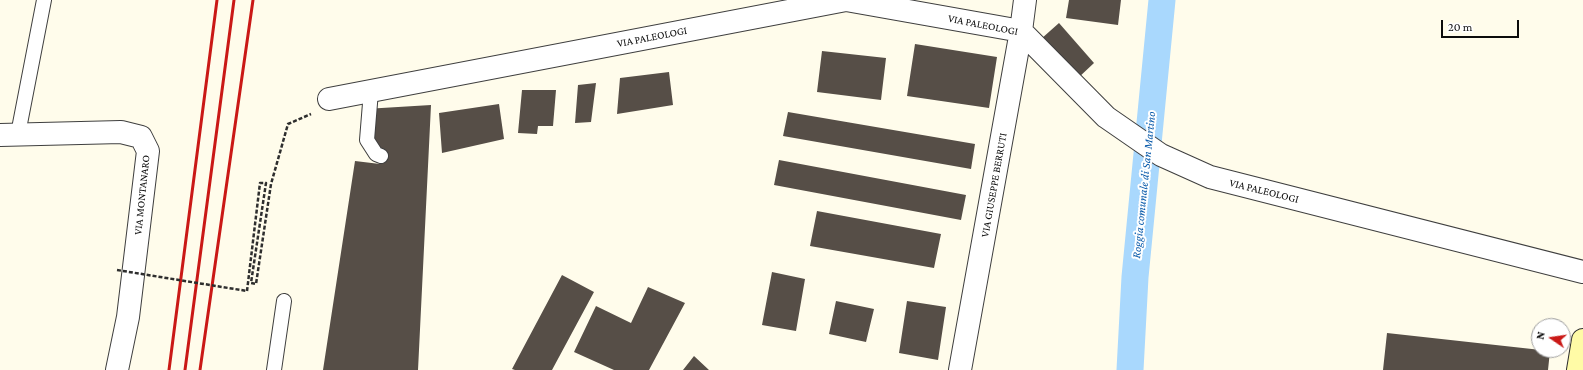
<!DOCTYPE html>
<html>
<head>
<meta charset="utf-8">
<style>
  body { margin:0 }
  #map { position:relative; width:1583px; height:370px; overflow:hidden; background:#fffceb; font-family:"Crimson Pro",serif }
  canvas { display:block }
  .north { position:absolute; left:1531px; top:318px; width:40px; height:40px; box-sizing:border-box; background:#fff; border:1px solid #9e9e9e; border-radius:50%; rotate:283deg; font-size:11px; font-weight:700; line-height:16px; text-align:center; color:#0c0c0c }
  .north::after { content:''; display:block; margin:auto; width:14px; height:18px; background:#ca1916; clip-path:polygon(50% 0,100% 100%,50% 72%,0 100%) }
  .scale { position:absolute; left:1441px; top:20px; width:78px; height:18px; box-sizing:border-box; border:2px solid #0c0c0c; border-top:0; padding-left:5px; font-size:12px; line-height:14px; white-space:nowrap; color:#0c0c0c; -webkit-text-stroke:3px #fff; paint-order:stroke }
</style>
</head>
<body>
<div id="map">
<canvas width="1583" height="370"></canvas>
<div class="north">N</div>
<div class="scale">20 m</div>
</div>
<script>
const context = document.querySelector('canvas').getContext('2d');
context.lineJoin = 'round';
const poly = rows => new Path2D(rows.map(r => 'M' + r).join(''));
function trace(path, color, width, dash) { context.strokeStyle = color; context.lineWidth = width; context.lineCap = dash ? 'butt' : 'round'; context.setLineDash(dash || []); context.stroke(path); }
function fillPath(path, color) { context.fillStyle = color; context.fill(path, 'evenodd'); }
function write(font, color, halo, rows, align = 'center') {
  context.font = font + ' "Crimson Pro",serif'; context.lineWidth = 4; context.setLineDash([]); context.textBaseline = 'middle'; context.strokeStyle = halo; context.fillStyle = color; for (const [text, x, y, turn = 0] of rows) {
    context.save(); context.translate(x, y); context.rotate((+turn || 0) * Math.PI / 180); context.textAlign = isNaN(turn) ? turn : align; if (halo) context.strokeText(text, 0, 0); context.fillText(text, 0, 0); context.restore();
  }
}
const canal = poly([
  [1130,370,1135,277,1162,0]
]);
const building = poly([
  [1069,0,1121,0,1118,25,1066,18],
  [1059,23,1094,63,1077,79,1041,39],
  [915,44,997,57,989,108,907,96],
  [822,51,886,58,881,100,817,92],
  [669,72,673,105,617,114,620,78],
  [596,83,591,122,575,123,578,85],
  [522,90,556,90,553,126,538,126,537,134,518,133],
  [499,104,504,139,442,153,439,113],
  [431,105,418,370,323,370,355,161,380,164,380,158,365,109],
  [788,112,975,144,971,169,783,136],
  [779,160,966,195,961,220,774,185],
  [817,211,941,234,934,268,810,246],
  [772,272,805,279,796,331,762,325],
  [562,275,594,292,552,370,515,370,512,369],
  [648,287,685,303,649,370,614,370,574,352,596,306,631,323],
  [836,301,874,309,866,342,829,334],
  [907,301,946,307,938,360,899,353],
  [1387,333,1550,351,1548,370,1383,370],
  [694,356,709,370,683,370]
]);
const path = poly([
  [247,291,260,183,266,183,251,283,256,284,271,184,288,124,311,114]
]);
const service = poly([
  [371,91,367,140,376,154,381,156],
  [18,134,44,0],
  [274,370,284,301]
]);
const minor = poly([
  [329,99,846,0,1021,31,1106,117,1161,155,1210,177,1583,272],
  [0,135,121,132,141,137,148,151,128,317,117,370],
  [960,370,1021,31,1025,0]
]);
const secondary = poly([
  [1578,370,1583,340]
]);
const rail = poly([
  [169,370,217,0],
  [185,370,234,0],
  [200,370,253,0]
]);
const pathBridge = poly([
  [117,270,247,291]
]);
const streetNames = [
  ["VIA PALEOLOGI",983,25,11],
  ["VIA PALEOLOGI",652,37,-11],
  ["VIA GIUSEPPE BERRUTI",994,185,-80],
  ["VIA PALEOLOGI",1264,191,14],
  ["VIA MONTANARO",142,195,-84]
];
const waterNames = [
  ["Roggia comunale di San Martino",1144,185,-84]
];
trace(canal, '#a9d8fd', 27);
fillPath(building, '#564e47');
trace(service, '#3f3f3f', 16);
trace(minor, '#3f3f3f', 24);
trace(secondary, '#2e2e2e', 24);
trace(path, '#2e2e2e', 2.5, [4, 2]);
trace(service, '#fff', 14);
trace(minor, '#fff', 22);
trace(secondary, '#fffba6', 22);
trace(rail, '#ca1916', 3);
trace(pathBridge, '#2e2e2e', 2.5, [4, 2]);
write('11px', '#0c0c0c', '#fff', streetNames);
write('italic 12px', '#095aaa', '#fff', waterNames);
</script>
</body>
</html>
